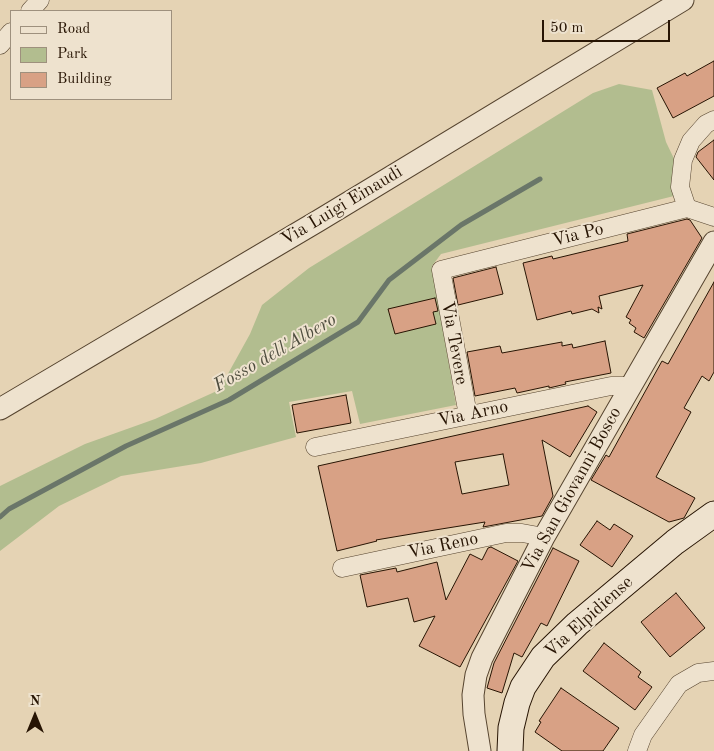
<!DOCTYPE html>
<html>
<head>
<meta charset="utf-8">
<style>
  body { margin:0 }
  #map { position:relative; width:714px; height:751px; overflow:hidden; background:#e5d3b4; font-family:"Old Standard TT",serif }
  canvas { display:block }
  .legend { position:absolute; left:10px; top:10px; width:162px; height:90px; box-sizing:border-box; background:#eee2ce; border:1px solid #9e907d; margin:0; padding:6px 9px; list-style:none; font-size:15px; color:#271403 }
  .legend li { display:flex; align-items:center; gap:10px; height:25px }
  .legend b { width:25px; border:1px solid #9e907d }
  .north { position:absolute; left:10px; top:691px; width:50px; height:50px; -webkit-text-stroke:4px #eee2ce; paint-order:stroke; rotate:0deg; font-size:14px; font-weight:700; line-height:20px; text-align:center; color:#271403 }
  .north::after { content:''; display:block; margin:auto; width:18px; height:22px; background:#271403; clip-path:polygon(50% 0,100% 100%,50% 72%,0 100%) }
  .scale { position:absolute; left:542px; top:20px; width:128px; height:22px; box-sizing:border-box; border:2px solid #271403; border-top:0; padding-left:6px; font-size:15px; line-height:18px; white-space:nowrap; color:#271403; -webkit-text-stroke:4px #eee2ce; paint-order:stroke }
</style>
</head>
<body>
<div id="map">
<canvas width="714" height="751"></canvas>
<ul class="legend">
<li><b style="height:6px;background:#eee2ce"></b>Road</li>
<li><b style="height:14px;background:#b2bd8f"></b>Park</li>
<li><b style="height:14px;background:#d8a185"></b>Building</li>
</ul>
<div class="north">N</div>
<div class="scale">50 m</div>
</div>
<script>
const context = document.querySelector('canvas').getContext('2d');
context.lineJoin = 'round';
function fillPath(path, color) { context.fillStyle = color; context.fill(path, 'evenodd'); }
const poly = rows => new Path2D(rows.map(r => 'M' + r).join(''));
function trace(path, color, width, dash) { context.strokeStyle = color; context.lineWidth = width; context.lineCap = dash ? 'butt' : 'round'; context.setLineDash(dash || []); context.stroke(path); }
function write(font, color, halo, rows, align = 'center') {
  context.font = font + ' "Old Standard TT",serif'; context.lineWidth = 4; context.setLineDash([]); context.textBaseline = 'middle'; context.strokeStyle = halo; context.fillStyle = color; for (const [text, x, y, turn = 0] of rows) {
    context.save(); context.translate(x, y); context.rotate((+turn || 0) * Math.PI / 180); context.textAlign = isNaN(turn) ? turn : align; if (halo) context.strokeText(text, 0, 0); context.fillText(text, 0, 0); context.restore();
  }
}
const green = poly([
  [619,84,652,90,666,142,690,192,441,254,432,266,456,405,360,424,352,391,289,402,296,437,201,463,121,476,59,506,0,551,0,486,85,444,155,419,219,390,250,334,262,305,309,268,593,93]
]);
const stream = poly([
  [0,517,9,509,126,446,229,400,358,322,389,280,461,225,540,179]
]);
const building = poly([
  [714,61,714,96,673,118,657,88,685,73,687,76,714,61],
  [714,140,714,180,696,157,698,152,714,140],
  [687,219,690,220,702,238,644,338,634,332,636,328,629,323,631,320,626,317,643,285,599,296,602,309,598,307,599,313,592,309,572,314,571,311,537,320,523,263,552,256,553,259,628,241,627,234,687,219],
  [496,267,503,294,458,305,453,278,496,267],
  [714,282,714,372,709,381,702,376,684,408,691,412,656,477,695,498,684,518,669,522,591,480,606,455,609,457,662,361,668,364,714,282],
  [435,298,438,311,433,312,436,324,395,334,388,309,435,298],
  [605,341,611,373,565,382,566,384,549,388,549,386,517,393,515,388,475,396,467,352,500,346,502,353,562,342,562,346,572,344,573,348,605,341],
  [346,395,351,423,297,433,292,405,346,395],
  [588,406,597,412,570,457,542,440,553,496,542,516,483,527,485,522,435,530,376,540,377,541,337,551,318,466,588,406],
  [503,454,509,485,462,494,455,462,503,454],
  [597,521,610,530,614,524,633,536,612,567,580,545,597,521],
  [491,547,518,561,460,667,419,646,435,616,414,622,408,598,367,607,360,575,396,568,397,572,437,562,446,600,470,554,482,560,488,548,491,547],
  [553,548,579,561,547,626,541,623,522,657,514,653,502,693,487,688,494,663,553,548],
  [676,593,705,628,670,657,641,622,676,593],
  [604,643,641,672,638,677,652,687,635,710,583,671,604,643],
  [561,688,619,728,603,751,562,751,535,732,541,722,539,721,561,688]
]);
const minor = poly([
  [30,11,40,0],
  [0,45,11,32],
  [687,208,680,187,683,160,691,141,706,124,714,120],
  [468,415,441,270,687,208,714,217],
  [315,447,611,386,631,386],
  [342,568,506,533,522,533,544,537],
  [637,751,643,735,679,684,698,673,714,671]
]);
const tertiary = poly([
  [0,409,318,221,683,0],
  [480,751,474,714,473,695,476,675,482,658,544,537,714,242]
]);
const secondary = poly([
  [510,751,511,728,517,703,523,687,543,657,577,624,675,542,714,514]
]);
const streetNames = [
  ["Via Luigi Einaudi",342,206,-31],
  ["Via Po",578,235,-14],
  ["Via Tevere",454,343,80],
  ["Via Arno",473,414,-12],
  ["Via San Giovanni Bosco",572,490,-61],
  ["Via Reno",443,546,-12],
  ["Via Elpidiense",589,617,-42]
];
const waterNames = [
  ["Fosso dell'Albero",275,353,-30]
];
fillPath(green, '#b2bd8f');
trace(stream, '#6a7669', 5);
fillPath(building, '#d8a185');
trace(building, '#271403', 1);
trace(minor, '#56442f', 19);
trace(tertiary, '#56442f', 23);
trace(secondary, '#271403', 27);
trace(minor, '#eee2ce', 18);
trace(tertiary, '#eee2ce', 21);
trace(secondary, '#eee2ce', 25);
write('18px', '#271403', '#eee2ce', streetNames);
write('italic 19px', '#4e4d3e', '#eee2ce', waterNames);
</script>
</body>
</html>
